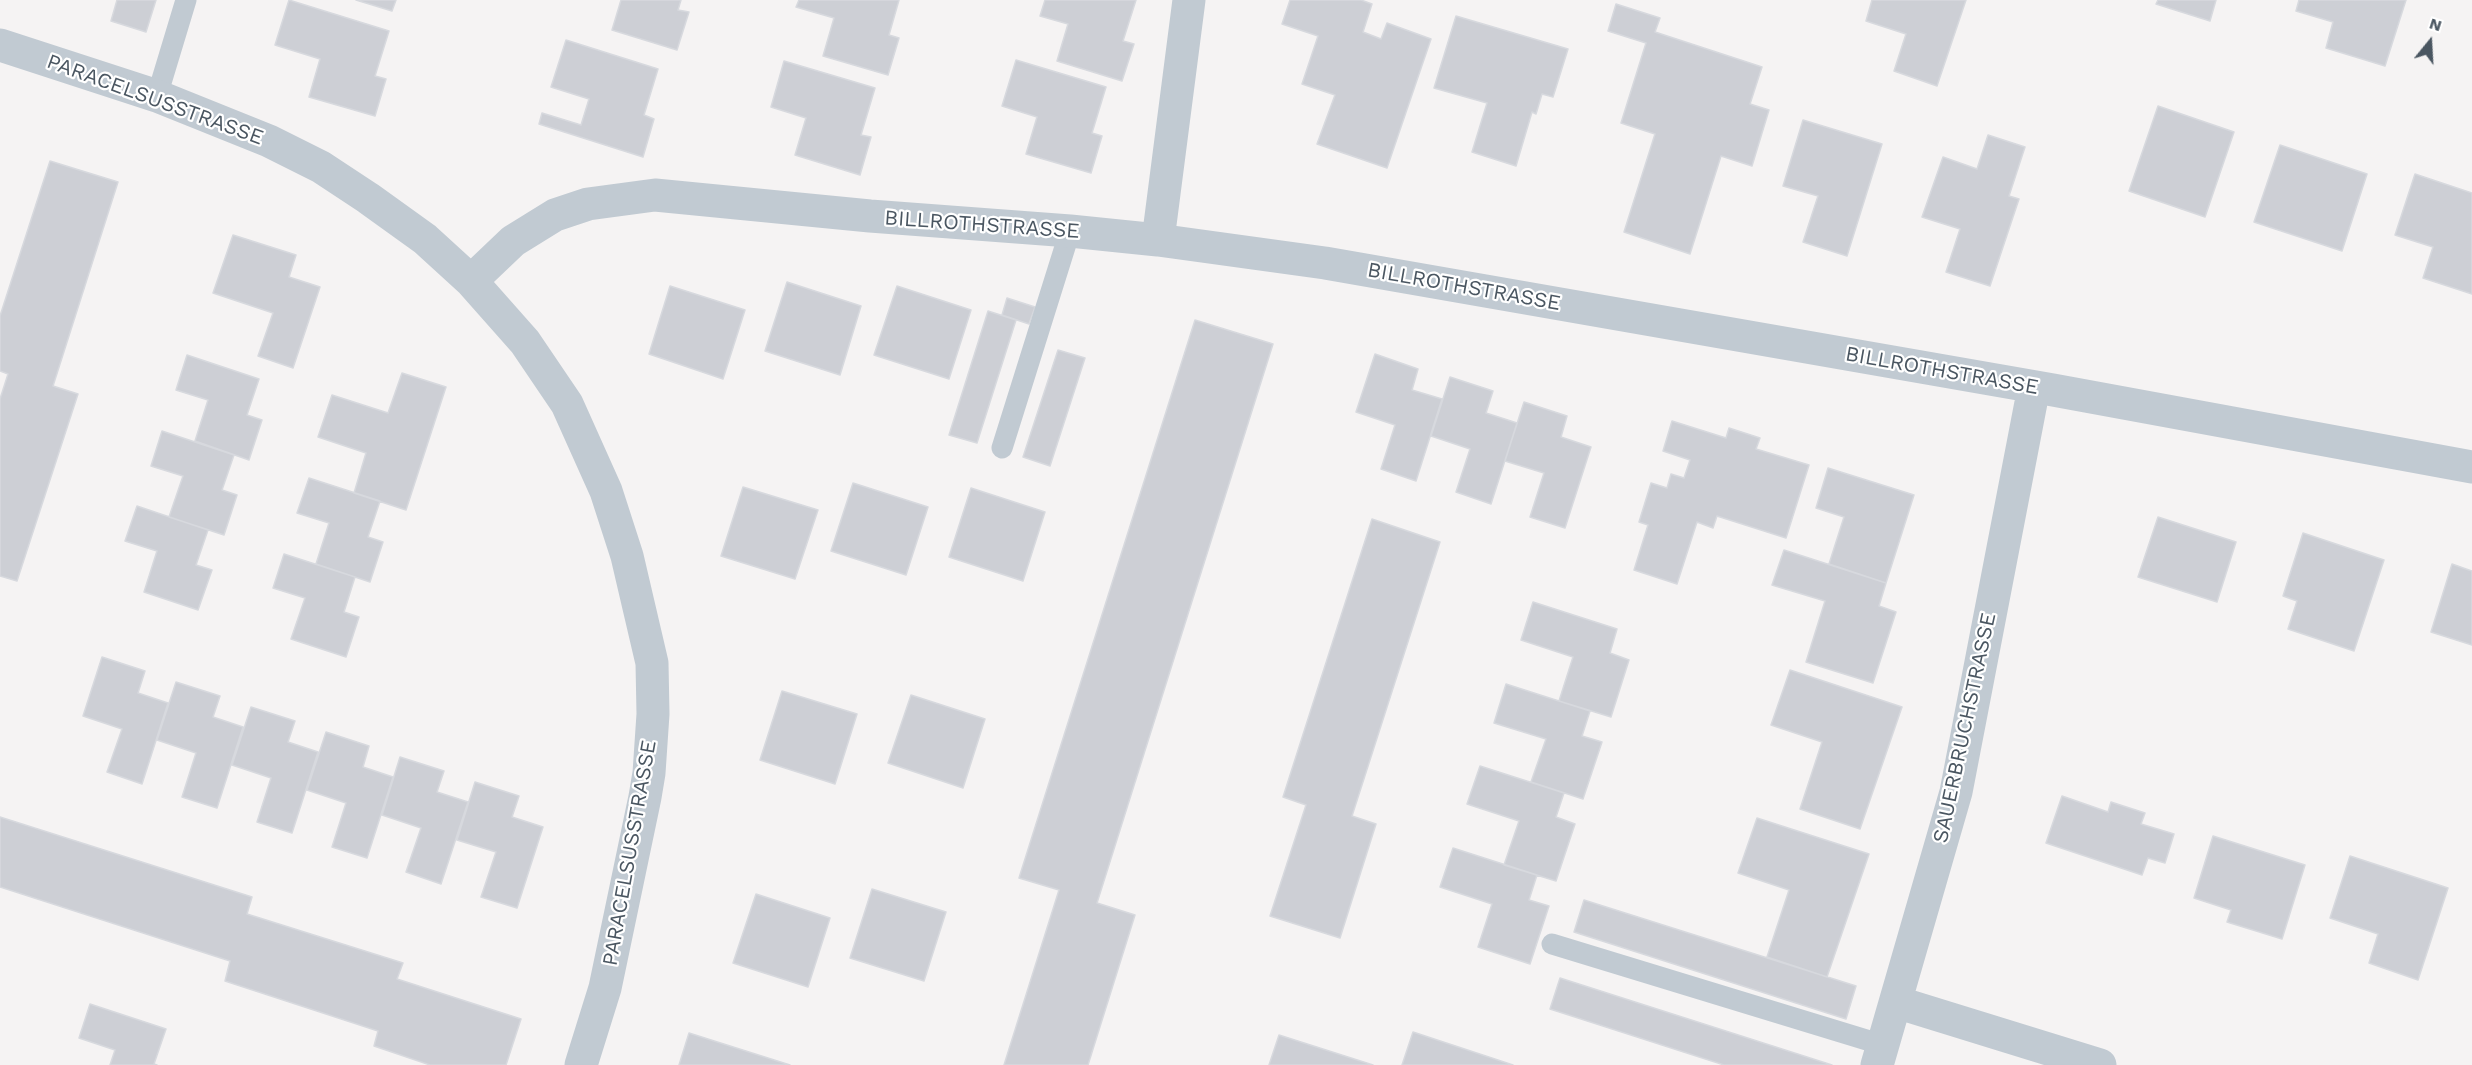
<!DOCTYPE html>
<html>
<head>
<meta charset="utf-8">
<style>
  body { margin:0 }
  #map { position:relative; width:2472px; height:1065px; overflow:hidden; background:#f5f3f3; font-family:"Work Sans",sans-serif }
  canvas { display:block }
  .north { position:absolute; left:2400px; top:12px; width:60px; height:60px; -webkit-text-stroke:4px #fff; paint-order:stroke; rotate:18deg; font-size:16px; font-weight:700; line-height:24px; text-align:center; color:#4a5661 }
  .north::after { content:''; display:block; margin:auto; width:21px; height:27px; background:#4a5661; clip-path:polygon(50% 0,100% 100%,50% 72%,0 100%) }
</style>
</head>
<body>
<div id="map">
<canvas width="2472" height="1065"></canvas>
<div class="north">N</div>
</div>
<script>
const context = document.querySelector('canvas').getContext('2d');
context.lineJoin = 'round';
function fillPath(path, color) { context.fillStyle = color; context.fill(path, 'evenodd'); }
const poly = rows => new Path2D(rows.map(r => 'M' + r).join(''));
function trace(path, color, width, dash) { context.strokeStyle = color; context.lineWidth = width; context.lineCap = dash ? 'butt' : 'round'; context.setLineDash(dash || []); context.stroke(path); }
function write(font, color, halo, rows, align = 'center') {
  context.font = font + ' "Work Sans",sans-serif'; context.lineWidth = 4.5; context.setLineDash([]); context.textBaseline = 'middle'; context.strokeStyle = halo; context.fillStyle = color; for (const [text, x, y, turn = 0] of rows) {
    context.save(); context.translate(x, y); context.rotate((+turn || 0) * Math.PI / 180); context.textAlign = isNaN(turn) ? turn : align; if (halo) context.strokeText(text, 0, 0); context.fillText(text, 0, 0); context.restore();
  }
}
const building = poly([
  [117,0,156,0,146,32,111,21,117,0],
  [289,0,389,31,375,76,386,79,375,116,309,97,320,59,275,45,289,0],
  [356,0,396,0,392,11,356,0],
  [621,0,681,0,678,10,689,12,677,50,612,30,621,0],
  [799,0,899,0,889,35,899,38,888,75,823,56,834,18,796,7,799,0],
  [1045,0,1136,0,1123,41,1134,44,1122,81,1057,61,1068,24,1040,16,1045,0],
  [1290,0,1361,0,1372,4,1363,32,1381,39,1387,23,1431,39,1387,168,1317,144,1335,95,1302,84,1318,36,1282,24,1290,0],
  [1872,0,1966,0,1937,86,1894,71,1906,34,1866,21,1872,0],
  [2158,0,2216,0,2210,21,2156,4,2158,0],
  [2299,0,2406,0,2385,66,2326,48,2333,22,2296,11,2299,0],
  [1616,4,1660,18,1655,32,1762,67,1750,104,1769,110,1752,166,1721,156,1690,254,1624,232,1655,134,1621,123,1646,43,1608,31,1616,4],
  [1456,16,1568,49,1553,97,1542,94,1536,114,1532,112,1516,166,1472,152,1487,103,1434,88,1456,16],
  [566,40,658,69,644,115,654,119,643,157,539,124,542,113,581,125,589,99,551,87,566,40],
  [1016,60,1106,87,1092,133,1102,136,1091,173,1026,154,1037,117,1002,106,1016,60],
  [784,61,875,88,861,135,871,137,860,175,795,155,806,118,771,107,784,61],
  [2158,106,2234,132,2205,217,2129,191,2158,106],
  [1803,120,1882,144,1847,256,1803,242,1818,196,1783,186,1803,120],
  [1988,135,2025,147,2009,196,2019,199,1990,286,1946,272,1960,229,1922,217,1943,157,1977,169,1988,135],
  [2280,145,2367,174,2342,251,2254,222,2280,145],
  [50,161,118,182,53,386,78,394,17,581,0,576,0,399,8,374,0,371,0,316,50,161],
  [2415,174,2472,193,2472,294,2423,278,2433,247,2395,235,2415,174],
  [233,235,296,255,289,277,320,287,293,368,258,356,273,313,213,293,233,235],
  [787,282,861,306,840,375,765,351,787,282],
  [670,286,745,310,723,379,649,354,670,286],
  [897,286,971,310,949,379,874,355,897,286],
  [1007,298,1035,307,1029,324,1002,315,1007,298],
  [988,311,1016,320,977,443,949,435,988,311],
  [1195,320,1273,344,1097,903,1135,915,1088,1065,1004,1065,1059,890,1019,878,1195,320],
  [1058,350,1085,358,1050,466,1023,457,1058,350],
  [1375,354,1418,369,1412,390,1442,399,1416,481,1381,469,1395,425,1356,412,1375,354],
  [187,355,259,379,247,415,262,420,249,460,195,441,208,400,176,390,187,355],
  [402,373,446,387,406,510,354,493,366,453,318,437,332,395,388,413,402,373],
  [1450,377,1493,391,1486,413,1517,423,1491,504,1456,492,1470,449,1431,436,1450,377],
  [1524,402,1567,416,1561,437,1591,447,1565,528,1530,517,1544,473,1505,461,1524,402],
  [1672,421,1726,438,1729,428,1760,438,1756,449,1809,465,1786,538,1717,516,1713,528,1697,522,1677,584,1634,570,1648,525,1639,522,1651,483,1667,488,1671,474,1684,478,1690,460,1663,451,1672,421],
  [162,431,234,455,222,490,237,495,224,535,169,517,183,476,151,466,162,431],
  [1828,468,1914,495,1886,583,1829,564,1844,517,1816,508,1828,468],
  [309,478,380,501,368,537,383,542,370,582,316,564,329,523,297,513,309,478],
  [853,483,928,507,906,575,831,551,853,483],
  [743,487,818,510,795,579,721,556,743,487],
  [971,488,1045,512,1023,581,949,557,971,488],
  [137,506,208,530,196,565,212,570,198,610,144,592,157,551,125,541,137,506],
  [2158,517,2236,542,2217,602,2138,577,2158,517],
  [1372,519,1440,542,1352,816,1376,824,1340,938,1270,916,1306,805,1283,797,1372,519],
  [2303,533,2384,560,2354,651,2288,629,2297,601,2283,596,2303,533],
  [1784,550,1886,583,1879,606,1896,612,1873,683,1806,662,1825,601,1772,585,1784,550],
  [284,554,355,577,344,612,359,617,346,657,291,639,305,598,273,588,284,554],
  [2452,564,2472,571,2472,645,2431,632,2452,564],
  [1533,602,1617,629,1610,653,1629,660,1611,717,1559,701,1573,657,1521,640,1533,602],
  [102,657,145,671,138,693,168,703,142,784,107,772,122,729,83,716,102,657],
  [1790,670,1902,707,1860,829,1800,809,1822,742,1771,725,1790,670],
  [176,682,220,696,213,717,243,727,217,808,182,797,196,753,157,740,176,682],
  [1506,684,1590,711,1582,736,1602,742,1583,799,1531,782,1546,739,1494,723,1506,684],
  [782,691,857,714,835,784,760,760,782,691],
  [911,695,985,719,963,788,888,763,911,695],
  [251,707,295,721,288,742,318,752,292,833,257,822,271,778,232,765,251,707],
  [326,732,369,746,363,767,393,777,367,858,332,847,346,803,307,790,326,732],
  [400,757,444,771,437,792,468,802,441,884,406,872,421,828,382,815,400,757],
  [1480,766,1564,793,1556,817,1575,824,1556,881,1504,865,1519,821,1467,804,1480,766],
  [475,782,519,796,512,817,543,827,517,908,481,897,496,852,457,840,475,782],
  [2062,796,2108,812,2111,802,2145,813,2141,824,2174,834,2165,863,2148,858,2142,875,2046,843,2062,796],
  [0,817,252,897,247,914,403,963,397,979,521,1019,506,1065,430,1065,374,1046,378,1031,225,981,230,961,0,887,0,817],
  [1757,818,1869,854,1827,977,1767,957,1789,890,1738,873,1757,818],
  [2213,836,2305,865,2282,939,2227,922,2231,910,2194,898,2213,836],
  [1453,848,1537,875,1529,900,1549,906,1530,964,1478,947,1492,904,1440,887,1453,848],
  [2350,856,2448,888,2418,980,2369,963,2378,934,2330,918,2350,856],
  [872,889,946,912,924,981,850,958,872,889],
  [756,894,830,918,808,987,733,963,756,894],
  [1584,900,1856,986,1846,1019,1574,932,1584,900],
  [1560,978,1832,1065,1724,1065,1550,1009,1560,978],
  [90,1004,166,1029,154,1064,157,1065,110,1065,115,1050,79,1038,90,1004],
  [1413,1032,1513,1065,1402,1065,1413,1032],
  [689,1033,790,1065,679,1065,689,1033],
  [1279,1035,1373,1065,1269,1065,1279,1035]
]);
const service = poly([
  [157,96,186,0],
  [1002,448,1070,231],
  [1552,944,1883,1045]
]);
const minor = poly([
  [0,45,157,96,269,141,321,167,368,198,425,239,471,281,525,342,567,404,606,491,627,556,652,663,653,714,649,773,645,797,605,988,581,1065],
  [1158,240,1189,0],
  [471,281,513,241,555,215,588,204,655,195,870,216,1070,231,1158,240,1325,263,2053,390,2472,467],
  [1896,1002,2100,1065],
  [1877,1065,1956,792,2034,387]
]);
const streetNames = [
  ["PARACELSUSSTRASSE",155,100,20],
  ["BILLROTHSTRASSE",982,225,4],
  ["BILLROTHSTRASSE",1464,287,10],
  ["BILLROTHSTRASSE",1942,371,10],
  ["SAUERBRUCHSTRASSE",1965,728,-78],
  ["PARACELSUSSTRASSE",630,853,-80]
];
fillPath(building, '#cdcfd5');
trace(building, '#d7d9de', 1.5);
trace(service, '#c1cad2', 21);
trace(minor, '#c1cad2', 33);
write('21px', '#4a5661', '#fff', streetNames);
</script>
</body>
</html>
